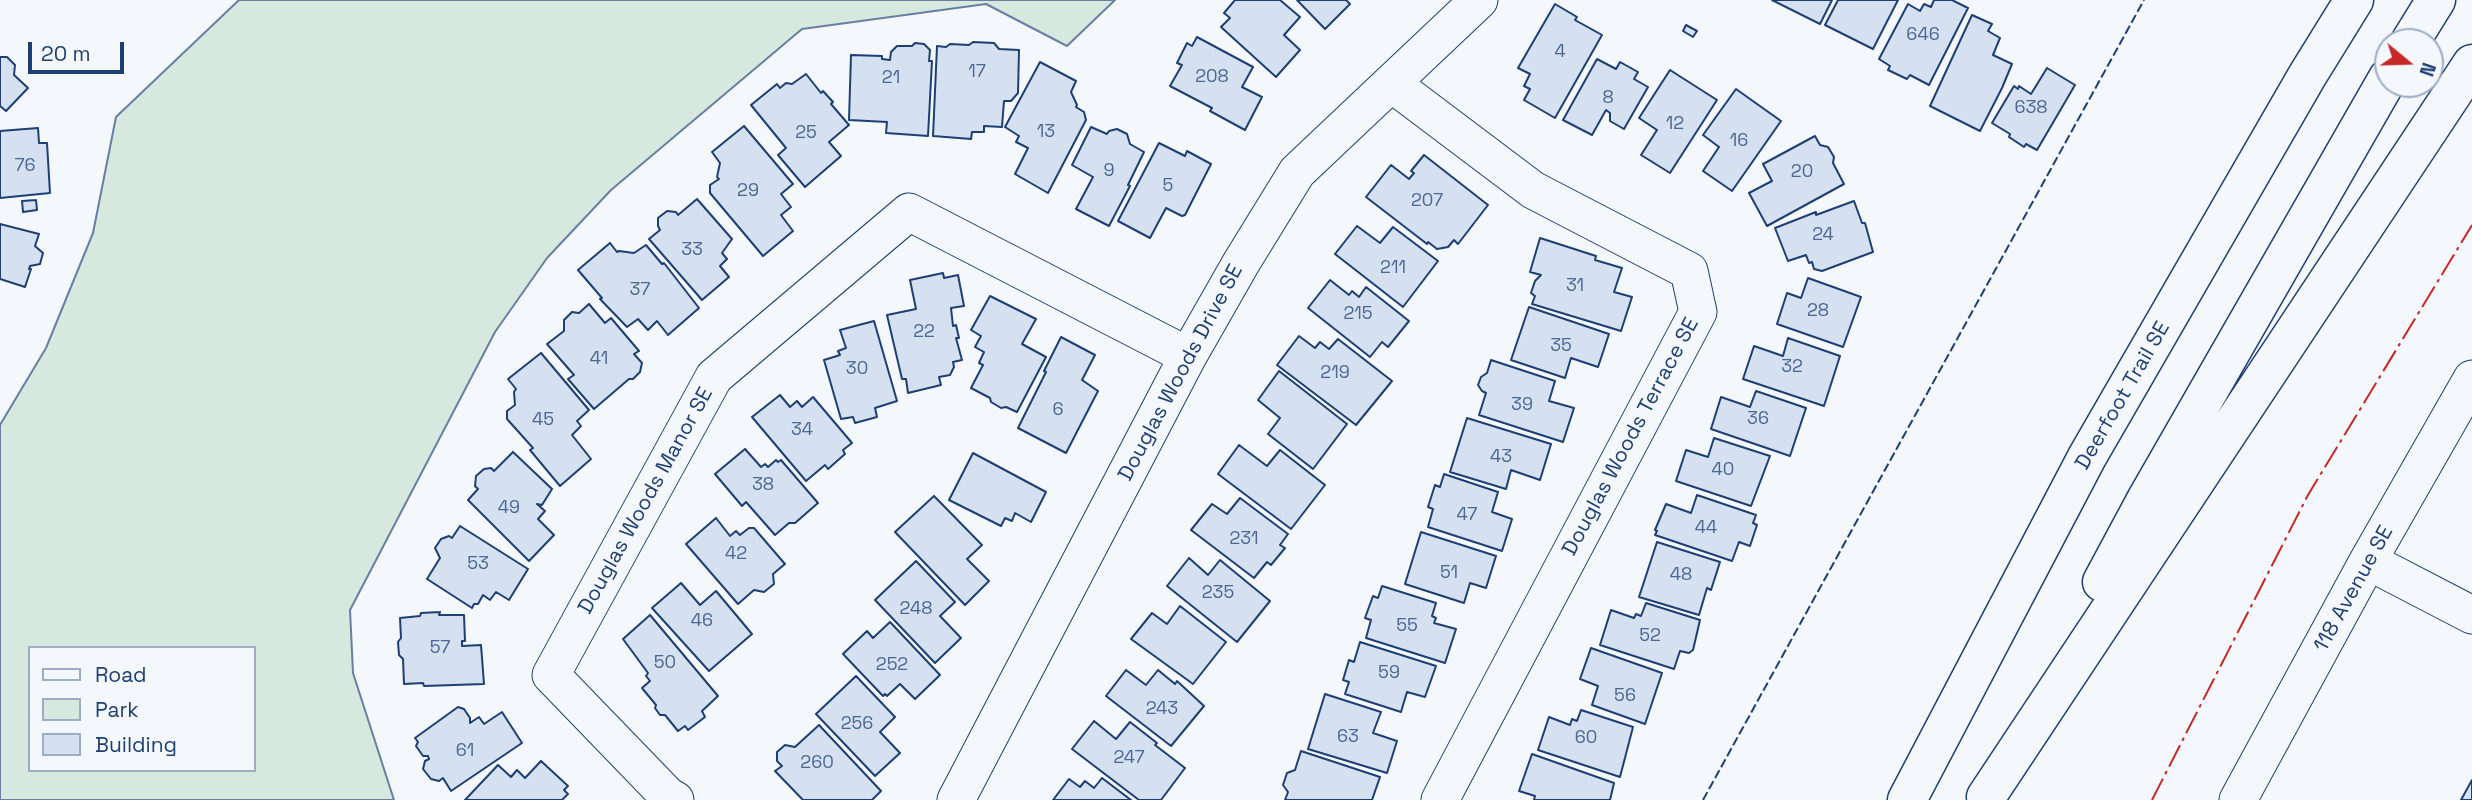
<!DOCTYPE html>
<html>
<head>
<meta charset="utf-8">
<style>
  body { margin:0 }
  #map { position:relative; width:2472px; height:800px; overflow:hidden; background:#f4f7fb; font-family:"Space Grotesk",sans-serif }
  canvas { display:block }
  .legend { position:absolute; left:28px; top:646px; width:228px; height:126px; box-sizing:border-box; background:#f4f7fb; border:2px solid #9eadc5; margin:0; padding:9px 12px; list-style:none; font-size:21px; color:#1d3f73 }
  .legend li { display:flex; align-items:center; gap:14px; height:35px }
  .legend b { width:35px; border:2px solid #9eadc5 }
  .north { position:absolute; left:2374px; top:28px; width:70px; height:70px; box-sizing:border-box; background:#f4f7fb; border:2px solid #9eadc5; border-radius:50%; rotate:109deg; font-size:19px; font-weight:700; line-height:28px; text-align:center; color:#1d3f73 }
  .north::after { content:''; display:block; margin:auto; width:24px; height:32px; background:#c62828; clip-path:polygon(50% 0,100% 100%,50% 72%,0 100%) }
  .scale { position:absolute; left:28px; top:42px; width:96px; height:32px; box-sizing:border-box; border:4px solid #1d3f73; border-top:0; padding-left:9px; font-size:21px; line-height:24px; white-space:nowrap; color:#1d3f73; -webkit-text-stroke:5px #f4f7fb; paint-order:stroke }
</style>
</head>
<body>
<div id="map">
<canvas width="2472" height="800"></canvas>
<ul class="legend">
<li><b style="height:9px;background:#f4f7fb"></b>Road</li>
<li><b style="height:19px;background:#d7e8df"></b>Park</li>
<li><b style="height:19px;background:#d5e0f0"></b>Building</li>
</ul>
<div class="north">N</div>
<div class="scale">20 m</div>
</div>
<script>
const context = document.querySelector('canvas').getContext('2d');
context.lineJoin = 'round';
function fillPath(path, color) { context.fillStyle = color; context.fill(path, 'evenodd'); }
const poly = rows => new Path2D(rows.map(r => 'M' + r).join(''));
function trace(path, color, width, dash) { context.strokeStyle = color; context.lineWidth = width; context.lineCap = dash ? 'butt' : 'round'; context.setLineDash(dash || []); context.stroke(path); }
function write(font, color, halo, rows, align = 'center') {
  context.font = font + ' "Space Grotesk",sans-serif'; context.lineWidth = 5; context.setLineDash([]); context.textBaseline = 'middle'; context.strokeStyle = halo; context.fillStyle = color; for (const [text, x, y, turn = 0] of rows) {
    context.save(); context.translate(x, y); context.rotate((+turn || 0) * Math.PI / 180); context.textAlign = isNaN(turn) ? turn : align; if (halo) context.strokeText(text, 0, 0); context.fillText(text, 0, 0); context.restore();
  }
}
const green = poly([
  [239,0,1115,0,1067,46,986,4,802,29,611,190,547,258,495,332,350,610,353,673,394,800,0,800,0,425,46,348,93,233,116,117,239,0],
  [30,648,254,648,254,770,30,770,30,648]
]);
const building = poly([
  [1235,0,1280,0,1300,17,1284,35,1300,50,1276,77,1221,27,1230,18,1224,13,1235,0],
  [1297,0,1346,0,1350,4,1325,29,1297,0],
  [1772,0,1832,0,1820,24,1772,0],
  [1838,0,1898,0,1873,49,1825,25,1838,0],
  [1934,0,1952,0,1968,8,1929,85,1910,75,1907,79,1888,70,1890,66,1879,59,1908,4,1920,11,1924,4,1931,7,1934,0],
  [1555,4,1577,17,1575,20,1602,35,1555,118,1524,100,1530,89,1524,86,1530,74,1518,68,1555,4],
  [1972,15,1992,24,1988,31,2000,38,1993,55,2012,64,2002,88,1980,131,1930,106,1972,15],
  [1686,25,1697,31,1693,37,1683,31,1686,25],
  [1197,37,1253,67,1242,87,1262,97,1245,130,1210,111,1212,108,1170,86,1182,65,1177,63,1187,43,1192,46,1197,37],
  [973,42,994,43,999,49,1019,50,1018,93,1011,101,1004,101,1002,127,984,126,984,132,972,132,971,139,933,136,937,46,946,47,950,44,969,45,973,42],
  [915,43,924,44,930,50,929,61,932,61,928,136,886,133,887,122,849,120,851,55,882,56,882,59,890,60,891,52,897,46,912,46,915,43],
  [0,57,7,57,15,65,14,75,28,88,6,111,0,106,0,57],
  [1597,59,1616,69,1620,62,1638,72,1634,79,1648,87,1624,129,1610,121,1610,113,1606,110,1592,135,1563,120,1597,59],
  [1040,62,1076,81,1071,92,1077,105,1076,107,1084,112,1086,120,1048,193,1015,174,1028,148,1016,142,1019,136,1005,127,1040,62],
  [2047,68,2075,85,2037,150,2026,144,2024,147,2009,137,2010,134,1992,123,2014,86,2018,89,2019,86,2031,94,2047,68],
  [1670,70,1717,100,1670,173,1641,155,1657,130,1639,118,1670,70],
  [806,74,821,93,823,91,833,102,831,104,849,125,829,142,841,156,805,187,778,155,786,148,751,105,777,84,780,88,786,83,792,84,806,74],
  [1736,89,1781,121,1732,191,1703,171,1719,147,1703,135,1736,89],
  [744,126,793,184,781,194,791,207,781,215,793,231,763,256,710,193,710,185,719,179,717,177,720,163,712,152,744,126],
  [1091,127,1107,134,1109,131,1117,129,1127,134,1130,144,1144,152,1128,185,1130,186,1109,226,1076,209,1093,177,1072,165,1091,127],
  [38,128,39,143,47,143,50,193,0,198,0,131,38,128],
  [1815,136,1820,145,1828,147,1834,157,1833,163,1844,184,1767,226,1749,193,1772,181,1763,164,1815,136],
  [1159,143,1185,156,1187,151,1211,164,1185,215,1182,216,1166,208,1150,238,1118,221,1159,143],
  [1424,155,1488,205,1458,244,1454,240,1448,247,1437,249,1428,242,1427,244,1366,197,1391,165,1409,179,1414,173,1411,171,1424,155],
  [697,199,732,239,722,253,727,259,720,266,729,277,702,300,649,239,660,230,658,226,658,218,667,211,676,212,678,215,697,199],
  [36,200,37,210,23,212,22,201,36,200],
  [1854,201,1862,223,1865,223,1873,252,1822,271,1814,269,1812,262,1809,263,1806,255,1788,261,1775,228,1816,212,1816,215,1854,201],
  [0,224,39,234,35,246,43,253,40,264,30,266,29,269,31,269,25,287,0,279,0,224],
  [1357,226,1380,243,1393,227,1438,261,1403,307,1335,254,1357,226],
  [1540,238,1596,256,1595,260,1622,268,1614,292,1632,297,1621,331,1532,304,1535,296,1531,293,1535,281,1541,275,1530,272,1540,238],
  [610,243,617,252,619,251,634,253,646,245,662,264,664,263,699,308,668,335,657,321,648,330,638,319,627,327,600,299,602,298,578,270,610,243],
  [943,273,944,278,958,275,964,306,951,308,953,326,956,325,959,338,956,338,962,360,953,362,954,367,950,375,939,377,941,385,908,393,906,379,902,379,887,315,916,309,910,280,943,273],
  [1808,278,1861,297,1843,347,1777,324,1787,293,1801,298,1808,278],
  [1330,280,1349,295,1352,291,1359,297,1366,287,1409,321,1388,347,1382,342,1370,357,1308,308,1330,280],
  [990,296,1036,319,1022,344,1046,357,1017,412,1006,407,1001,408,991,402,990,398,971,388,983,365,979,363,984,352,975,347,981,336,971,330,990,296],
  [589,304,605,323,611,318,639,351,634,354,642,363,640,372,633,379,629,379,594,409,568,379,574,375,547,344,564,331,564,320,572,312,579,313,589,304],
  [1529,307,1609,334,1598,367,1571,358,1565,378,1511,360,1529,307],
  [874,321,897,401,875,408,877,417,855,423,853,417,841,419,824,360,840,355,838,351,846,348,840,330,874,321],
  [1299,336,1315,348,1320,342,1329,349,1338,339,1392,381,1356,425,1277,365,1299,336],
  [1061,337,1095,355,1082,380,1098,391,1066,453,1018,428,1046,372,1044,371,1061,337],
  [1788,338,1840,356,1824,406,1743,379,1754,346,1783,356,1788,338],
  [541,353,589,410,577,421,581,426,572,435,591,459,560,486,530,450,533,448,507,419,507,411,515,405,514,392,516,389,508,379,541,353],
  [1491,360,1555,381,1549,401,1574,408,1563,442,1479,415,1486,393,1482,391,1478,385,1481,377,1487,373,1491,360],
  [1279,371,1347,424,1313,469,1268,434,1280,418,1258,400,1279,371],
  [1756,391,1806,408,1790,456,1711,429,1721,397,1750,407,1756,391],
  [780,395,790,407,797,401,802,407,813,397,852,443,843,450,845,454,828,469,825,465,806,481,752,417,780,395],
  [1467,418,1551,444,1540,480,1511,470,1506,489,1450,472,1467,418],
  [1714,438,1770,456,1751,506,1676,481,1686,450,1708,457,1714,438],
  [1239,445,1267,466,1280,450,1325,485,1291,529,1218,474,1239,445],
  [745,449,761,467,765,464,768,467,776,460,778,462,781,460,818,503,795,523,789,523,775,535,746,502,742,506,715,474,745,449],
  [513,452,552,489,542,505,537,504,545,511,538,519,554,535,529,561,468,500,478,489,475,486,476,476,484,469,491,468,494,471,513,452],
  [973,453,1046,492,1031,522,1015,513,1012,521,1005,518,1001,526,949,500,973,453],
  [1444,474,1498,492,1492,512,1512,519,1502,551,1428,527,1433,509,1428,507,1435,485,1440,487,1444,474],
  [1697,495,1756,515,1753,523,1757,525,1750,546,1739,542,1732,561,1655,535,1657,531,1655,530,1666,504,1691,513,1697,495],
  [934,496,982,545,967,559,989,581,965,605,895,532,934,496],
  [1240,498,1288,534,1280,545,1285,548,1271,565,1267,562,1254,578,1191,530,1212,504,1227,514,1240,498],
  [716,518,730,536,736,531,740,535,749,528,754,528,785,564,773,574,774,584,764,592,754,590,738,604,686,544,716,518],
  [460,526,528,569,509,600,496,592,490,600,483,595,478,604,474,604,472,608,427,579,440,558,435,548,441,539,449,536,452,538,460,526],
  [1421,532,1496,556,1486,588,1470,583,1464,603,1405,584,1421,532],
  [1657,542,1720,562,1711,590,1707,588,1699,615,1639,597,1657,542],
  [1189,558,1208,575,1220,560,1270,601,1237,642,1167,586,1189,558],
  [916,561,955,602,940,616,961,638,935,663,875,600,916,561],
  [681,583,700,605,716,591,752,634,709,671,652,608,681,583],
  [1382,586,1436,603,1432,616,1436,618,1434,623,1456,629,1445,663,1366,638,1371,620,1365,618,1373,596,1378,598,1382,586],
  [1646,603,1700,620,1693,650,1689,653,1680,651,1674,669,1600,645,1611,610,1634,618,1636,614,1641,616,1646,603],
  [1180,606,1226,642,1193,684,1131,639,1152,613,1167,624,1180,606],
  [440,612,439,615,464,615,465,641,462,641,462,646,481,645,484,684,424,686,423,683,404,684,403,659,399,655,398,642,401,638,400,618,420,616,421,613,440,612],
  [650,615,718,696,702,711,705,717,688,730,685,726,678,731,665,715,660,715,655,708,656,705,642,688,650,681,646,676,648,673,623,639,650,615],
  [890,622,940,675,915,699,900,684,887,696,885,694,883,696,843,654,867,631,873,638,890,622],
  [1360,642,1436,666,1425,697,1407,692,1401,712,1345,694,1349,682,1343,680,1349,660,1354,662,1360,642],
  [1591,648,1662,673,1645,724,1592,705,1598,686,1580,679,1591,648],
  [1126,670,1146,685,1158,670,1175,684,1177,681,1204,706,1171,746,1106,696,1126,670],
  [856,676,895,717,880,732,900,753,875,776,816,714,856,676],
  [1325,694,1381,712,1373,733,1397,741,1387,773,1308,749,1325,694],
  [458,707,464,709,470,718,470,723,479,717,484,724,502,712,522,743,451,791,443,778,439,781,431,779,423,769,425,761,429,759,428,756,423,756,416,746,418,742,415,738,458,707],
  [1581,710,1633,727,1620,777,1538,750,1549,717,1570,725,1572,719,1577,721,1581,710],
  [1094,721,1116,739,1130,722,1157,743,1155,745,1185,768,1161,800,1139,800,1072,749,1094,721],
  [819,725,881,791,872,800,803,800,775,771,782,766,777,761,777,752,785,745,795,747,819,725],
  [1301,751,1380,777,1372,800,1285,800,1288,792,1283,785,1287,773,1295,770,1301,751],
  [1532,754,1614,783,1610,800,1534,800,1535,796,1519,791,1532,754],
  [541,761,568,786,564,790,568,794,562,800,465,800,498,765,511,777,517,770,525,778,541,761],
  [1102,778,1131,800,1053,800,1069,779,1080,787,1085,781,1094,788,1102,778],
  [2472,780,2472,800,2461,800,2472,780]
]);
const minor = poly([
  [1391,83,1533,190,1689,271,1698,312,1440,800],
  [2368,561,2472,615],
  [675,800,668,796,551,675,714,377,909,212,1188,356],
  [956,800,1188,356,1241,263,1297,172,1479,0],
  [2238,800,2368,561,2472,379]
]);
const highway = poly([
  [2410,42,2436,0],
  [2102,582,2146,500,2388,78],
  [1986,797,2472,64],
  [1907,800,2087,457,2307,76,2354,0]
]);
const fence = poly([
  [1703,800,2144,0]
]);
const power = poly([
  [2152,800,2308,495,2472,225]
]);
const numberNames = [
  ["646",1923,35],
  ["4",1560,52],
  ["17",977,72],
  ["208",1212,77],
  ["21",891,78],
  ["8",1608,98],
  ["638",2031,108],
  ["12",1675,124],
  ["13",1046,132],
  ["25",806,133],
  ["16",1739,141],
  ["76",25,166],
  ["9",1109,171],
  ["20",1802,172],
  ["5",1168,186],
  ["29",748,191],
  ["207",1427,201],
  ["24",1823,235],
  ["33",692,250],
  ["211",1393,268],
  ["31",1575,286],
  ["37",640,290],
  ["28",1818,311],
  ["215",1358,314],
  ["22",924,332],
  ["35",1561,346],
  ["41",599,359],
  ["32",1792,367],
  ["30",857,369],
  ["219",1335,373],
  ["39",1522,405],
  ["6",1058,410],
  ["36",1758,419],
  ["45",543,420],
  ["34",802,430],
  ["43",1501,457],
  ["40",1723,470],
  ["38",763,485],
  ["49",509,508],
  ["47",1467,515],
  ["44",1706,528],
  ["231",1244,539],
  ["42",736,554],
  ["53",478,564],
  ["51",1449,573],
  ["48",1681,575],
  ["235",1218,593],
  ["248",916,609],
  ["46",702,621],
  ["55",1407,626],
  ["52",1650,636],
  ["57",440,648],
  ["50",665,663],
  ["252",892,665],
  ["59",1389,673],
  ["56",1625,696],
  ["243",1162,709],
  ["256",857,724],
  ["63",1348,737],
  ["60",1586,738],
  ["61",465,751],
  ["247",1129,758],
  ["260",817,763]
];
const streetNames = [
  ["Douglas Woods Drive SE",1181,373,-62],
  ["Deerfoot Trail SE",2123,396,-60],
  ["Douglas Woods Terrace SE",1631,437,-62],
  ["Douglas Woods Manor SE",646,501,-61],
  ["118 Avenue SE",2354,589,-61]
];
fillPath(green, '#d7e8df');
trace(green, '#687fa3', 2);
fillPath(building, '#d5e0f0');
trace(building, '#1d3f73', 2);
trace(minor, '#1d3f73', 39);
trace(highway, '#1d3f73', 41);
trace(minor, '#f4f7fb', 37);
trace(highway, '#f4f7fb', 38);
trace(fence, '#1d3f73', 2, [9, 3.5]);
trace(power, '#c62828', 2, [24, 5, 3.5, 5]);
write('18px', '#4b6792', null, numberNames);
write('21px', '#1d3f73', '#f4f7fb', streetNames);
</script>
</body>
</html>
